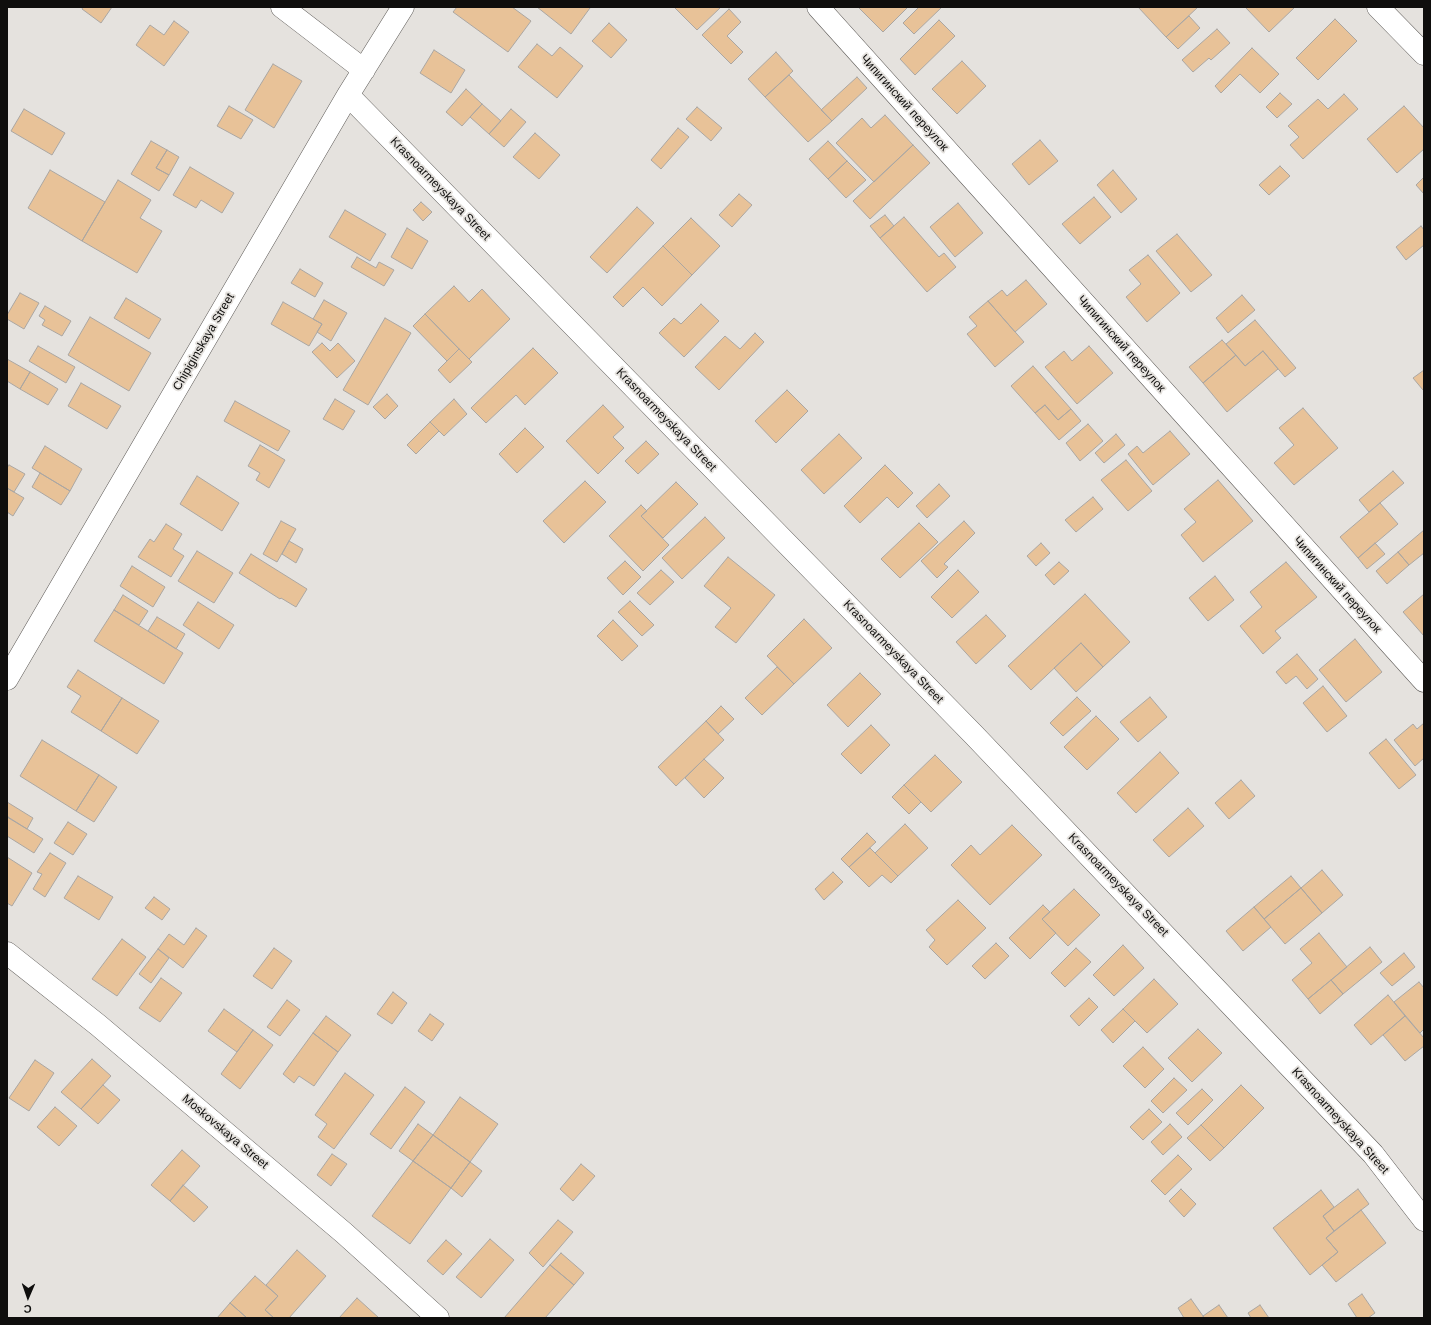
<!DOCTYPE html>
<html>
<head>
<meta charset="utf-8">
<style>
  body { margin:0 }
  #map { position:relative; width:1431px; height:1325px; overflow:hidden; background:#e5e2de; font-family:Arial,sans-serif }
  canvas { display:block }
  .frame { position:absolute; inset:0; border:8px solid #0f0e0d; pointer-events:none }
  .north { position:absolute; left:8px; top:1277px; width:40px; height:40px; -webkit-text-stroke:3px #e5e2de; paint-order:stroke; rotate:182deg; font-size:11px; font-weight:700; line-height:16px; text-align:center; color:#0f0e0d }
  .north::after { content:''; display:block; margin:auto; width:14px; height:18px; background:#0f0e0d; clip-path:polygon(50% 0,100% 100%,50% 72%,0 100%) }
</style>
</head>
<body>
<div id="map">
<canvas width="1431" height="1325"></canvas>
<div class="frame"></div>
<div class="north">С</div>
</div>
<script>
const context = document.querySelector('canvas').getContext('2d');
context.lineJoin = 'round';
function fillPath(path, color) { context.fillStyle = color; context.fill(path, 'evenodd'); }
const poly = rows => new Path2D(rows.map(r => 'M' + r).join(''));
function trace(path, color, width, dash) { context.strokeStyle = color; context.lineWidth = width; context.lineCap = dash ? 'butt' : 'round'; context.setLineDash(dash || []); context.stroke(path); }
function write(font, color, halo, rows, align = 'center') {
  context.font = font + ' Arial,sans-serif'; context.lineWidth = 3.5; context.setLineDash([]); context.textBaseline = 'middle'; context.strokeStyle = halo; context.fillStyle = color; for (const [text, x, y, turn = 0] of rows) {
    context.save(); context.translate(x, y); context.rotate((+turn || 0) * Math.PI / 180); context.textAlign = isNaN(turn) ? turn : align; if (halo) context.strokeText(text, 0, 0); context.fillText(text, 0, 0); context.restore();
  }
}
const building = poly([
  [83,7,112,7,101,23,82,9,83,7],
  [457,7,512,7,531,21,508,52,453,12,457,7],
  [537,7,589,7,590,8,571,34,537,7],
  [674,7,721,7,697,30,674,7],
  [858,7,908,7,883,32,858,7],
  [919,7,942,7,914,34,903,23,919,7],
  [1138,7,1198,7,1166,37,1138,7],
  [1247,7,1295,7,1269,32,1246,8,1247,7],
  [729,9,741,22,727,36,743,52,731,64,702,35,729,9],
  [1189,16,1200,28,1178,49,1166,37,1189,16],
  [1335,19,1357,41,1318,80,1296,58,1335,19],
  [939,20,955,36,915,75,900,59,939,20],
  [174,21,189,32,164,66,136,45,150,25,164,35,174,21],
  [609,23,627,40,611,58,592,41,609,23],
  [1217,29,1230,43,1211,60,1209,58,1193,72,1182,60,1217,29],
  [537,44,552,56,560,47,583,66,557,98,518,67,537,44],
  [1252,48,1279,74,1260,93,1240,74,1221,93,1215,86,1252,48],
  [434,50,465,70,451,93,420,73,434,50],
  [776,52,793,71,765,97,748,79,776,52],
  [962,61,986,86,957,114,932,89,962,61],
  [273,64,302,81,274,128,245,110,273,64],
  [789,75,832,121,808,142,765,97,789,75],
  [857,77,867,88,832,121,821,110,857,77],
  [466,89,482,104,462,126,446,112,466,89],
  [1280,93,1292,104,1277,118,1266,107,1280,93],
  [1344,94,1358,109,1303,159,1290,145,1299,137,1288,126,1318,99,1328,109,1344,94],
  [482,104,501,121,489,134,470,117,482,104],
  [229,106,253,120,241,139,217,126,229,106],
  [1404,106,1424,128,1424,149,1397,173,1367,139,1404,106],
  [697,107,722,128,711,141,686,119,697,107],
  [24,109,65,133,52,155,11,131,24,109],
  [511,109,526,122,504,147,489,134,511,109],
  [885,115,913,145,874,182,836,143,862,118,871,128,885,115],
  [678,128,689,137,661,169,651,160,678,128],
  [535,133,560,155,539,179,513,157,535,133],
  [1040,140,1058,161,1029,185,1012,164,1040,140],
  [151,141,167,150,156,168,169,175,159,191,131,174,151,141],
  [828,141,847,161,828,179,809,159,828,141],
  [913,145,930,163,870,219,853,201,913,145],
  [167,150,179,157,169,175,156,168,167,150],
  [847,161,866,180,846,198,828,179,847,161],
  [1280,166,1290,176,1269,195,1259,185,1280,166],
  [190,167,234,193,222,213,201,200,196,208,173,195,190,167],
  [50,170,105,202,82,241,28,208,50,170],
  [1113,170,1137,199,1121,213,1097,185,1113,170],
  [1424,177,1424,194,1416,185,1424,177],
  [118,180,151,200,140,218,162,231,137,273,82,241,118,180],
  [739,194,752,205,732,227,719,215,739,194],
  [1094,197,1111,217,1080,244,1062,224,1094,197],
  [421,202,432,212,423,221,413,210,421,202],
  [958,203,983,233,955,257,930,227,958,203],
  [637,207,654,223,607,273,590,257,637,207],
  [345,210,386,234,370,261,329,237,345,210],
  [885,215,894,226,880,238,870,226,885,215],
  [904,217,939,257,944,253,956,267,927,292,880,238,904,217],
  [691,218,720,246,692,275,663,246,691,218],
  [1421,226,1424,230,1424,245,1406,260,1396,247,1421,226],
  [407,228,428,241,412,269,391,257,407,228],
  [1177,234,1212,275,1191,292,1156,251,1177,234],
  [663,246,692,275,662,306,643,287,623,307,613,297,663,246],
  [1148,255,1180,293,1147,322,1126,297,1141,284,1129,270,1148,255],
  [357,257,376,268,379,262,394,270,384,286,351,267,357,257],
  [300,269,323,283,315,297,291,283,300,269],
  [1026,280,1047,304,1015,332,988,301,1002,290,1007,296,1026,280],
  [454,286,469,302,482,289,510,319,469,359,425,314,454,286],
  [20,293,39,303,24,329,7,319,7,315,20,293],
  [1242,295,1255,310,1228,333,1216,318,1242,295],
  [126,298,161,319,149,339,114,318,126,298],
  [324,300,347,313,331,341,317,332,322,324,313,319,324,300],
  [988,301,1024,342,995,367,967,334,977,326,969,317,988,301],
  [283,302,322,324,309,346,271,324,283,302],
  [701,304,719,321,684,357,659,333,674,318,681,324,701,304],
  [45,306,71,321,62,336,42,325,45,320,39,316,45,306],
  [425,314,459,349,447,361,413,326,425,314],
  [90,317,151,353,129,391,68,355,90,317],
  [385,318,411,333,368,405,343,390,385,318],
  [1255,320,1296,368,1285,377,1263,351,1245,366,1226,344,1255,320],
  [755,333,764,342,719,390,695,367,725,336,740,349,755,333],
  [1222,340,1236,355,1203,383,1189,367,1222,340],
  [322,343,330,351,338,343,355,361,337,378,312,352,322,343],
  [38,346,75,367,66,383,29,361,38,346],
  [1089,346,1113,373,1077,404,1045,367,1064,351,1072,361,1089,346],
  [533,348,558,373,525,405,516,395,486,423,471,408,533,348],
  [459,349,472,362,450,383,438,370,459,349],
  [1263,351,1278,369,1227,412,1203,383,1236,355,1245,366,1263,351],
  [7,359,30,372,20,389,7,381,7,359],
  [1033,366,1071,409,1058,420,1045,405,1035,413,1011,386,1033,366],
  [1424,370,1424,390,1423,390,1413,378,1424,370],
  [30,372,58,389,48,405,20,389,30,372],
  [81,383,121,406,107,429,68,406,81,383],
  [787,390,808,411,776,443,755,421,787,390],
  [387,394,398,406,385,419,373,407,387,394],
  [335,399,355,411,343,430,323,419,335,399],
  [454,399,467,414,444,436,430,422,454,399],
  [235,401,290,431,278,451,224,421,235,401],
  [603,405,624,427,613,437,624,448,598,474,566,441,603,405],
  [1045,405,1058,420,1071,409,1081,421,1059,440,1035,413,1045,405],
  [1303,408,1338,448,1294,485,1274,463,1294,445,1279,428,1303,408],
  [430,422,439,431,416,454,407,445,430,422],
  [1088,424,1103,441,1080,461,1066,443,1088,424],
  [525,428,544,447,517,473,499,454,525,428],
  [1170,431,1190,454,1153,485,1128,454,1137,446,1143,453,1170,431],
  [839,434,862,458,824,494,801,470,839,434],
  [1116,434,1125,445,1104,463,1095,453,1116,434],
  [646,441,659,454,638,474,625,461,646,441],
  [260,445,285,460,269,488,256,480,260,473,248,466,260,445],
  [45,446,82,469,70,491,32,468,45,446],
  [1126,460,1152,491,1128,511,1101,480,1126,460],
  [9,465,25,474,14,492,7,488,7,468,9,465],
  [885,465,913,493,898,508,887,497,860,523,844,506,885,465],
  [1393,471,1404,483,1369,512,1359,500,1393,471],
  [40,473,70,491,61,505,32,487,40,473],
  [197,476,239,503,222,531,180,504,197,476],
  [1218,480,1253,521,1203,562,1181,535,1196,522,1184,509,1218,480],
  [585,481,606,502,564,543,543,521,585,481],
  [676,482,698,504,663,538,641,516,676,482],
  [939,484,950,496,927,518,916,506,939,484],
  [7,488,24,498,13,516,7,512,7,488],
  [1093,497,1103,509,1076,532,1065,520,1093,497],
  [1380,503,1398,524,1358,558,1340,537,1380,503],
  [641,505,647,511,641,516,669,545,643,571,609,536,641,505],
  [705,517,725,538,682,579,662,558,705,517],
  [281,521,296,529,277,562,263,554,281,521],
  [964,521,975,533,944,564,948,567,937,578,921,561,964,521],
  [919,523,938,542,900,578,881,559,919,523],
  [166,524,182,534,173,549,184,556,171,577,138,557,150,539,154,542,166,524],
  [1424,530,1424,553,1409,565,1398,552,1424,530],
  [289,541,303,549,296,563,282,554,289,541],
  [1041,543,1050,553,1036,566,1027,556,1041,543],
  [1375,543,1385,554,1367,569,1358,558,1375,543],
  [197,551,233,573,214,603,178,581,197,551],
  [1398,552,1409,565,1387,584,1376,571,1398,552],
  [251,554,307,589,296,607,281,598,280,599,239,573,251,554],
  [728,557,775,595,736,643,715,627,731,608,704,586,728,557],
  [625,561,641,577,623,595,607,578,625,561],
  [1059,562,1069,571,1054,585,1045,575,1059,562],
  [1286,562,1317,597,1275,631,1281,638,1263,654,1240,626,1262,607,1250,592,1286,562],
  [132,566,165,587,153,607,120,586,132,566],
  [661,570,674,582,650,605,637,593,661,570],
  [958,570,979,592,952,618,931,597,958,570],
  [1215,576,1234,600,1208,621,1189,598,1215,576],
  [1085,594,1130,642,1103,667,1081,643,1031,690,1008,666,1085,594],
  [1424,594,1424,636,1403,612,1424,594],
  [123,595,148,611,139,625,114,610,123,595],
  [630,601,654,625,642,636,618,612,630,601],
  [198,602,234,625,219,649,183,625,198,602],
  [114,610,183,653,164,684,94,641,114,610],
  [986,615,1006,636,976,664,956,642,986,615],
  [157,617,185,634,176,649,148,631,157,617],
  [804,619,832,648,794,684,767,656,804,619],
  [613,620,638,646,622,661,597,636,613,620],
  [1355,639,1382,672,1346,702,1319,670,1355,639],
  [1081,643,1103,667,1076,692,1054,668,1081,643],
  [1297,654,1318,679,1307,689,1296,676,1286,684,1276,672,1297,654],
  [777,667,794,684,762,715,745,698,777,667],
  [78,670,122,698,101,731,71,712,81,696,67,687,78,670],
  [860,673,881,694,848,727,827,705,860,673],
  [1323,686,1347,716,1327,732,1303,703,1323,686],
  [1077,697,1091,711,1063,736,1050,723,1077,697],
  [1150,697,1167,717,1138,742,1120,722,1150,697],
  [122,698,159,721,137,754,101,731,122,698],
  [721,706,734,719,718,734,706,721,721,706],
  [1096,716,1119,739,1087,770,1064,747,1096,716],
  [706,721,724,740,676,786,658,767,706,721],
  [1424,723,1424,758,1415,766,1394,740,1413,724,1417,729,1424,723],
  [871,725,890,745,861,774,841,754,871,725],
  [1386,739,1416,775,1399,789,1369,753,1386,739],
  [42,740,99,775,76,811,20,776,42,740],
  [1160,752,1179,773,1136,813,1117,793,1160,752],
  [935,755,962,782,931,812,904,785,935,755],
  [704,759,724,778,704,798,685,778,704,759],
  [99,775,117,787,94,822,76,811,99,775],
  [1241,780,1255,796,1229,819,1215,803,1241,780],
  [904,785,921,802,909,814,892,797,904,785],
  [7,802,33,818,27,829,7,817,7,802],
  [1188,808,1204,826,1169,857,1153,840,1188,808],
  [8,817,43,839,34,853,7,836,7,820,8,817],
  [68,822,87,834,73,855,54,843,68,822],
  [905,824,928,848,898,876,875,853,905,824],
  [1012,825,1042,855,990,905,951,865,971,845,980,855,1012,825],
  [867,833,876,842,849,867,841,859,867,833],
  [870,848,898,876,891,883,882,875,869,887,849,867,870,848],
  [50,853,66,863,45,897,33,889,42,874,37,872,50,853],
  [7,857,32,873,12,906,7,903,7,857],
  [1322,870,1343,895,1322,913,1301,888,1322,870],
  [833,872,843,882,824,900,815,889,833,872],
  [78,876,113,897,99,920,64,898,78,876],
  [1291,876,1301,888,1264,919,1254,907,1291,876],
  [1301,888,1322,913,1285,944,1264,919,1301,888],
  [1074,889,1100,915,1068,946,1042,919,1074,889],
  [154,897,170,909,162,920,145,908,154,897],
  [958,900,986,928,947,965,929,947,935,940,926,930,958,900],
  [1043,905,1050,912,1042,919,1056,933,1030,959,1009,938,1043,905],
  [1254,907,1271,927,1243,951,1226,931,1254,907],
  [196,928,207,936,183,968,158,949,169,934,184,945,196,928],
  [1319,933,1347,967,1308,999,1292,980,1312,963,1300,949,1319,933],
  [122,939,146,957,117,996,92,979,122,939],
  [996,943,1009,956,985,979,972,966,996,943],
  [1123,945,1144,968,1114,996,1093,975,1123,945],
  [1370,947,1382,962,1343,994,1331,980,1370,947],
  [274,948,292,961,272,989,253,976,274,948],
  [1076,948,1091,962,1065,987,1051,973,1076,948],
  [158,949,169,958,151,983,139,974,158,949],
  [1404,953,1415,967,1392,986,1380,973,1404,953],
  [161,978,182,993,160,1022,139,1008,161,978],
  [1154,979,1178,1004,1147,1033,1123,1009,1154,979],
  [1331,980,1343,994,1320,1014,1308,999,1331,980],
  [1419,982,1424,988,1424,1029,1420,1033,1394,1002,1419,982],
  [393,992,407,1003,392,1024,377,1014,393,992],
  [1388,995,1405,1016,1371,1045,1354,1025,1388,995],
  [1089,998,1098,1007,1079,1026,1070,1016,1089,998],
  [287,1000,300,1010,280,1036,267,1027,287,1000],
  [224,1009,253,1030,237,1052,208,1031,224,1009],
  [1123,1009,1135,1021,1113,1043,1101,1030,1123,1009],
  [430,1014,444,1024,432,1041,418,1031,430,1014],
  [326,1016,351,1035,338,1052,313,1033,326,1016],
  [1405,1016,1424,1038,1424,1046,1405,1061,1383,1035,1405,1016],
  [1198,1029,1222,1053,1192,1082,1168,1058,1198,1029],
  [253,1030,273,1045,240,1089,221,1074,253,1030],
  [313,1033,338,1052,314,1086,299,1076,294,1083,283,1074,313,1033],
  [1143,1047,1164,1069,1145,1088,1123,1066,1143,1047],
  [92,1059,111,1076,81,1109,61,1092,92,1059],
  [35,1060,54,1073,29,1111,9,1098,35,1060],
  [345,1073,374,1095,334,1149,318,1137,327,1124,315,1115,345,1073],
  [1174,1078,1187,1090,1163,1113,1151,1101,1174,1078],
  [103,1085,120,1100,98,1124,81,1109,103,1085],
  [1241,1085,1264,1108,1224,1148,1201,1125,1241,1085],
  [405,1087,425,1102,391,1149,370,1134,405,1087],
  [1202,1089,1213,1100,1188,1125,1176,1113,1202,1089],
  [460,1097,498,1124,470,1162,433,1135,460,1097],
  [55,1107,77,1126,59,1146,37,1127,55,1107],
  [1149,1109,1162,1122,1143,1140,1130,1127,1149,1109],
  [418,1124,433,1135,413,1161,399,1151,418,1124],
  [1170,1124,1182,1137,1163,1155,1151,1142,1170,1124],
  [1201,1125,1224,1148,1210,1161,1187,1138,1201,1125],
  [433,1135,470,1162,451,1188,413,1161,433,1135],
  [182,1150,200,1166,170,1201,151,1185,182,1150],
  [332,1154,347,1164,331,1186,317,1175,332,1154],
  [1178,1155,1192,1169,1165,1195,1151,1181,1178,1155],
  [413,1161,451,1188,410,1244,372,1216,413,1161],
  [470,1162,482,1171,462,1197,451,1188,470,1162],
  [581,1164,595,1176,573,1201,560,1189,581,1164],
  [183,1185,208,1207,194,1222,170,1201,183,1185],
  [1181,1189,1196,1204,1184,1217,1169,1201,1181,1189],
  [1358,1189,1369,1204,1334,1231,1323,1216,1358,1189],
  [1321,1190,1334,1207,1323,1216,1334,1231,1326,1238,1338,1252,1310,1275,1273,1228,1321,1190],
  [1361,1210,1386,1243,1336,1282,1322,1265,1338,1252,1326,1238,1361,1210],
  [558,1220,573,1232,543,1267,529,1253,558,1220],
  [490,1239,514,1260,481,1298,456,1277,490,1239],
  [446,1240,462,1254,443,1275,427,1261,446,1240],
  [297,1250,326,1276,289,1318,274,1318,265,1310,278,1296,266,1285,297,1250],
  [561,1253,584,1273,574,1285,550,1265,561,1253],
  [550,1265,574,1285,545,1318,504,1318,550,1265],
  [255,1276,278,1296,265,1310,274,1318,247,1318,230,1303,255,1276],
  [1362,1294,1375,1313,1368,1318,1357,1318,1348,1304,1362,1294],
  [357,1298,379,1318,339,1318,357,1298],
  [1191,1299,1203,1316,1204,1318,1184,1318,1178,1308,1191,1299],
  [230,1303,247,1318,217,1318,230,1303],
  [1219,1305,1228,1318,1204,1318,1203,1316,1219,1305],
  [1260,1305,1269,1318,1251,1318,1248,1313,1260,1305]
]);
const street = poly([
  [282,7,364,70],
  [818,7,1424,681],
  [1378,7,1424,54],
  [348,95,974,735,1373,1154,1424,1220],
  [7,679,348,95,403,7],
  [7,953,98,1025,344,1233,438,1318]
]);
const streetNames = [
  ["Чипигинский переулок",904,103,48],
  ["Krasnoarmeyskaya Street",440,189,46],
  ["Chipiginskaya Street",204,342,-60],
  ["Чипигинский переулок",1121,344,48],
  ["Krasnoarmeyskaya Street",666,420,46],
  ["Чипигинский переулок",1337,585,48],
  ["Krasnoarmeyskaya Street",893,652,46],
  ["Krasnoarmeyskaya Street",1118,885,46],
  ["Krasnoarmeyskaya Street",1340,1121,48],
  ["Moskovskaya Street",225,1132,40]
];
fillPath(building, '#e8c298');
trace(building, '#aaa6a2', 1);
trace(street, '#5d5a57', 23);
trace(street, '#fff', 22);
write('12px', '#0f0e0d', '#e5e2de', streetNames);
</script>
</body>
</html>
